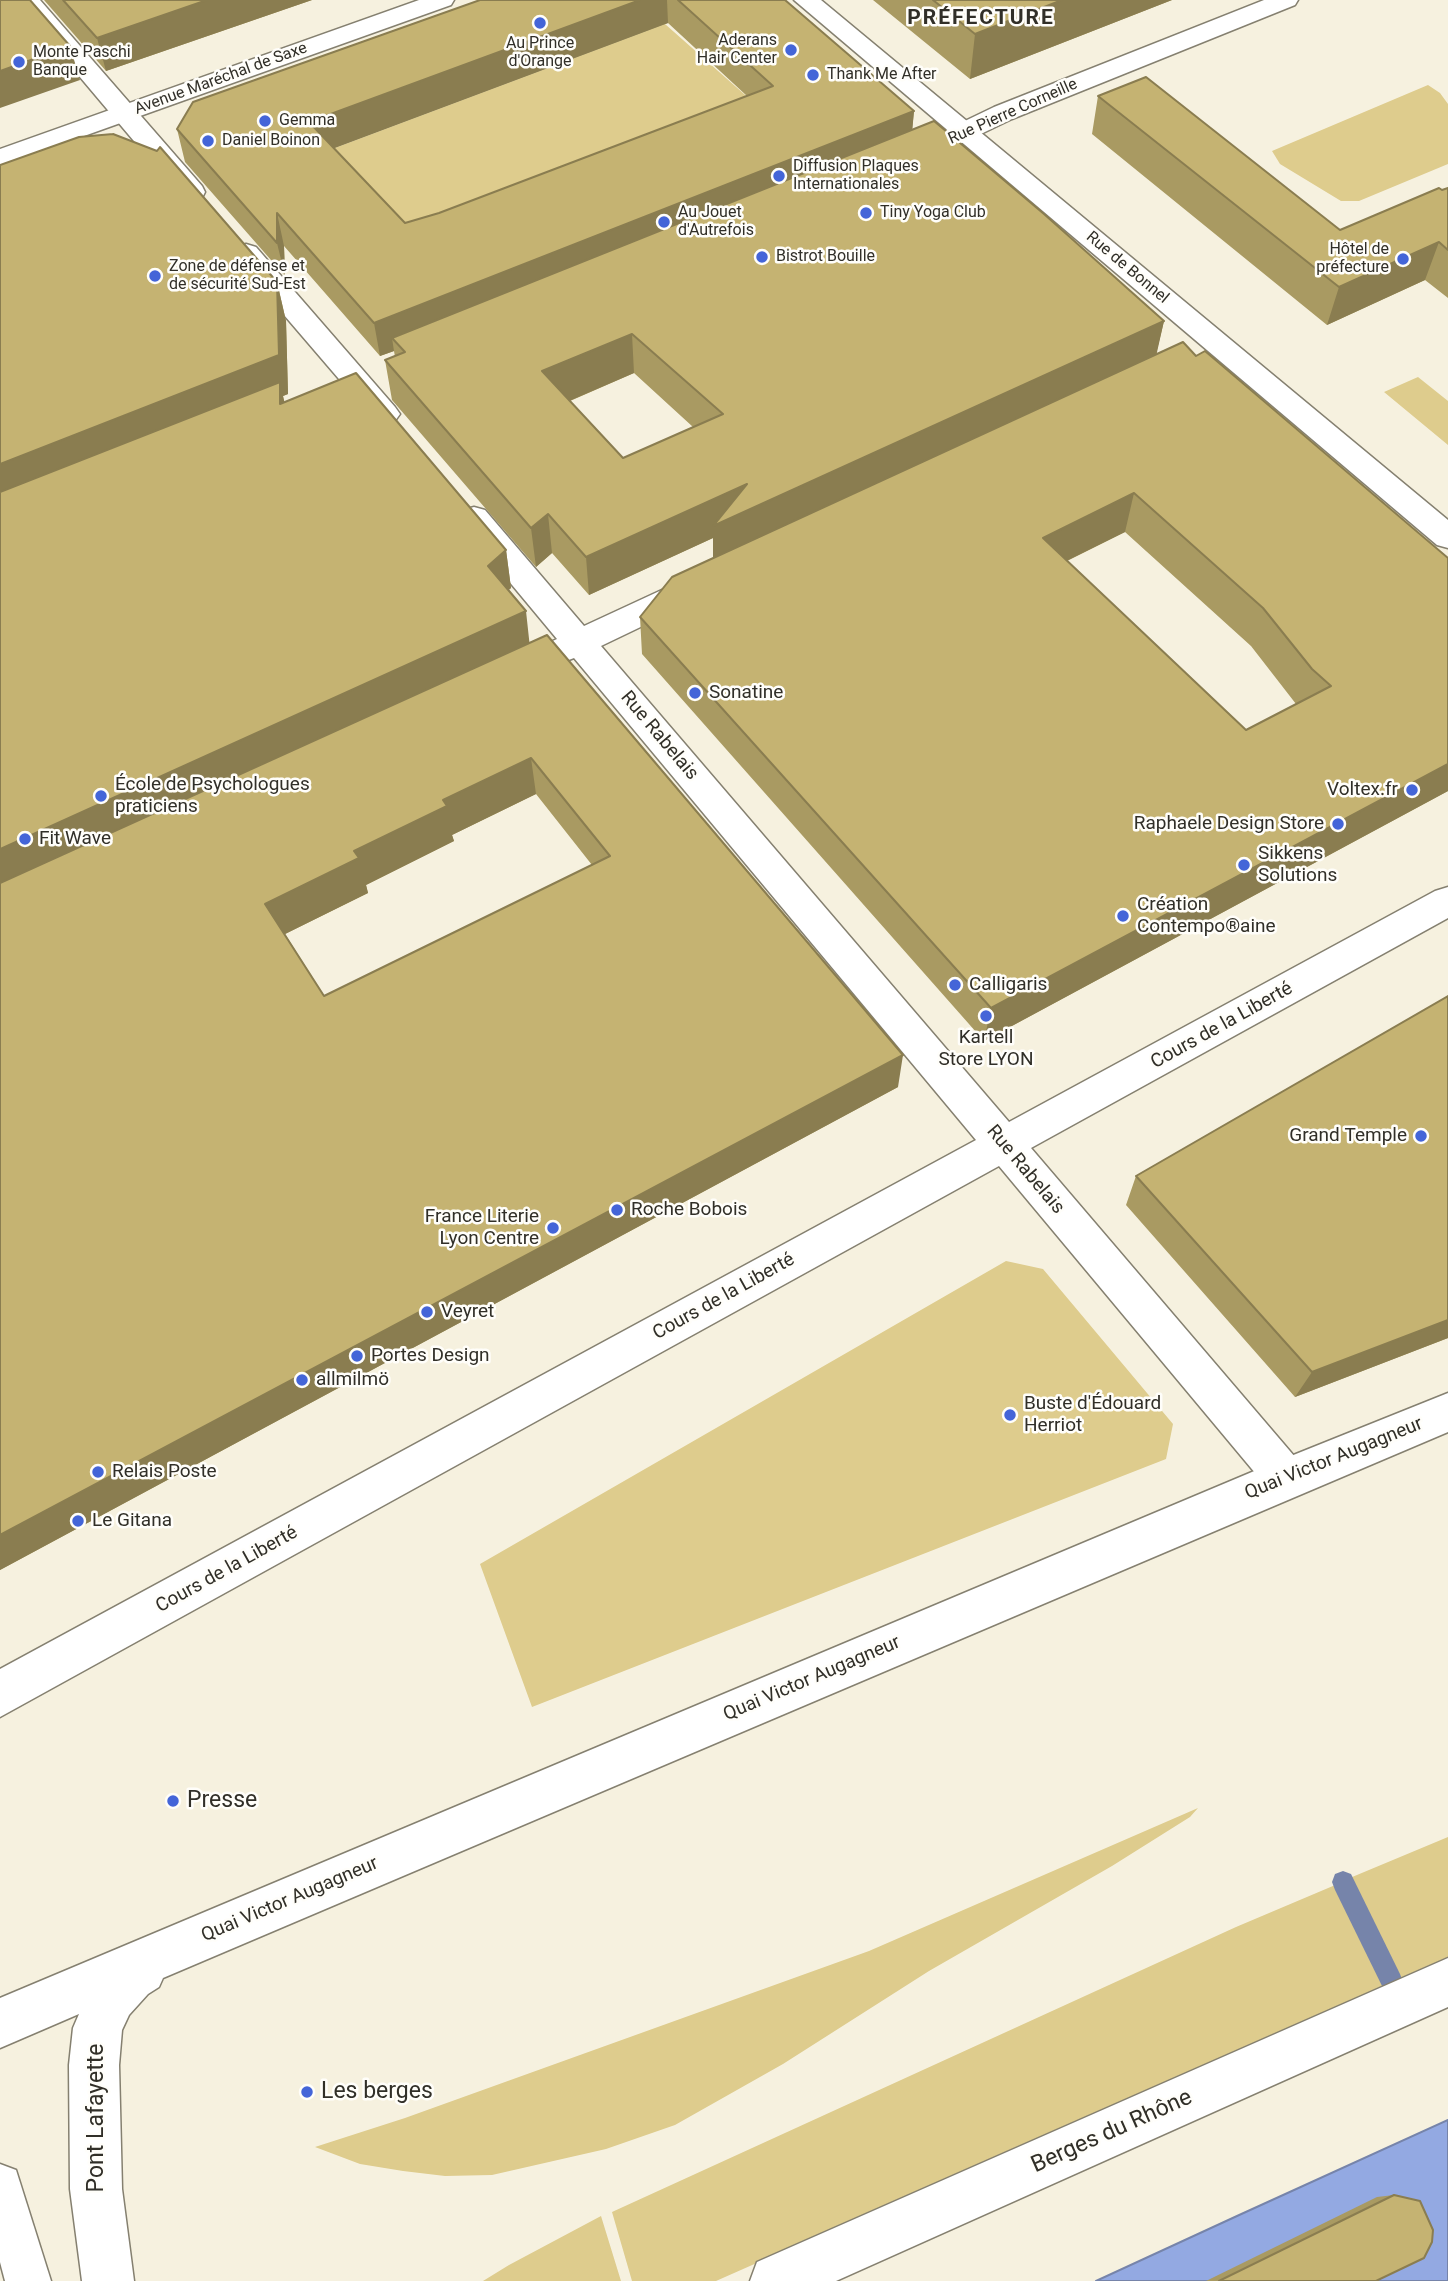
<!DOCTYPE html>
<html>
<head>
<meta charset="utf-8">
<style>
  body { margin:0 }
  canvas { display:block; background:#f6f1df }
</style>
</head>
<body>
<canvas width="1448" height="2281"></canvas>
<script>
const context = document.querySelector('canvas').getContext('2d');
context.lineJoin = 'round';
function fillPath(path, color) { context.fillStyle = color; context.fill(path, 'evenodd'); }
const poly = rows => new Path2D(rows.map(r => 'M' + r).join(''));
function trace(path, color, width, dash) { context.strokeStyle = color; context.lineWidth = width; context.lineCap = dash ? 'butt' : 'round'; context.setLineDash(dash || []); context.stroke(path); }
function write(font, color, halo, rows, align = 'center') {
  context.font = font + ' Roboto,sans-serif'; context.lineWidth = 5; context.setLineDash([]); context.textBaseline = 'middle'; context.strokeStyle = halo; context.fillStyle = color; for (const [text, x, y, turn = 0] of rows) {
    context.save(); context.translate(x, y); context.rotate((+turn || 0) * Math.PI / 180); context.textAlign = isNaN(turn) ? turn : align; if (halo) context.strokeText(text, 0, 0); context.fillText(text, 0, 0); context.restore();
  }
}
const green = poly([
  [665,24,770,117,421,259,324,152],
  [1428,85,1440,93,1448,104,1448,164,1359,201,1341,201,1280,164,1272,151],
  [1418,377,1448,401,1448,445,1384,392],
  [1006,1261,1043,1269,1173,1424,1166,1459,532,1707,480,1564],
  [1198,1808,1190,1817,1112,1866,929,1971,783,2064,675,2125,606,2149,492,2175,445,2176,403,2171,360,2164,315,2147,405,2118,869,1951],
  [1448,1837,1448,1957,1394,1981,1345,1880],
  [1340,1883,1388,1984,716,2281,632,2281,612,2212,1236,1927],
  [601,2216,621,2281,483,2281,509,2265]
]);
const water = poly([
  [1448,2120,1448,2281,1096,2281,1237,2216,1448,2120]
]);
const stream = poly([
  [1343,1871,1351,1874,1400,1974,1403,1982,1400,1990,1392,1993,1384,1990,1335,1890,1332,1882,1335,1874,1343,1871]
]);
const lane = poly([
  [0,2164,16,2170,51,2281,5,2281,0,2262,0,2164]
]);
const street = poly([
  [15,0,40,0,202,186,205,192,202,198,192,200,182,198,15,0],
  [1264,0,1298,0,1295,5,1012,119,935,156,926,158,917,156,913,150,917,144,994,107,1264,0],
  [246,244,256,247,395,407,400,414,395,421,385,424,375,421,236,259,232,253,236,247,246,244],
  [474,507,485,510,584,626,679,582,690,579,701,582,706,590,701,598,601,646,1009,1122,1435,891,1448,887,1448,918,1031,1148,1301,1464,1307,1478,1301,1492,1286,1498,1271,1492,999,1166,0,1717,0,1669,976,1140,574,658,558,664,546,660,542,652,546,644,557,639,463,526,459,518,463,510,474,507],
  [1448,1958,1448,2007,836,2281,750,2281,757,2262,1448,1958]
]);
const secondary = poly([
  [419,0,454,0,451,5,0,166,0,149,419,0],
  [794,0,821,0,1448,520,1448,548,1437,545,794,0]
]);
const primary = poly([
  [1448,1393,1448,1432,163,1978,159,1987,148,1994,129,2015,122,2030,119,2065,122,2189,134,2281,82,2281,70,2189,69,2065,73,2028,79,2014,0,2048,0,1998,1271,1464,1448,1393]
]);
const wall = poly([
  [44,0,312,0,106,71],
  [480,0,785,0,914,111,912,130,1164,321,1156,354,1196,356,1448,558,1448,791,984,1041,642,654,640,617,713,558,713,538,589,595,552,553,536,567,392,400,385,360,395,357,394,351,380,356,284,246,285,276,185,162,177,129],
  [668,23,747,96,439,213,405,223,334,148],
  [634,373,693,427,623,458,570,401],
  [1125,532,1251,646,1296,704,1246,730,1067,561],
  [873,0,1172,0,970,79],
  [1098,96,1340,230,1448,188,1448,298,1425,280,1327,325,1092,134],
  [0,165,277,282,286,321,288,394,283,396,284,402,506,550,511,588,508,590,529,643,898,1087,0,1570],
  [536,794,592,865,324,996,285,934,368,893,366,885,454,841,452,835],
  [1448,996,1448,1338,1295,1397,1126,1205,1136,1176],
  [1394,2195,1376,2281,1206,2281,1377,2197]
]);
const shadedWall = poly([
  [207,0,312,0,106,71,97,38],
  [640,0,667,0,668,23,316,155,309,122],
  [1062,0,1172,0,970,79,975,34],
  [70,46,80,80,0,108,0,71],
  [914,111,911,144,392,338,394,351,380,356,374,323],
  [277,213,284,246,285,276,277,243],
  [1439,242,1425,280,1327,325,1339,287],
  [277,282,286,321,288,394,283,396,289,421,0,509,0,464],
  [1164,321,1155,361,713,565,713,538,589,595,586,557,747,484],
  [632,334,634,373,546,411,542,371],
  [1134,493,1125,532,1036,576,1043,538],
  [548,514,552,553,536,567,531,528],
  [506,550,511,588,493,604,488,566],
  [526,611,530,648,0,892,0,849],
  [531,758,536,794,452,835,454,841,366,885,368,893,277,938,265,904,443,800],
  [1448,764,1448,791,984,1041,991,1008],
  [903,1055,898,1087,0,1570,0,1535],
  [1448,1320,1448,1338,1295,1397,1312,1372]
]);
const building = poly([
  [0,0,30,0,70,46,0,71,0,0],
  [63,0,207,0,97,38,63,0],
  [480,0,640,0,309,122,405,223,439,213,773,86,678,0,785,0,914,111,374,323,277,213,277,243,177,129,193,102,480,0],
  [933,0,1062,0,975,34,933,0],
  [1146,77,1340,230,1439,188,1442,190,1448,188,1448,250,1439,242,1339,287,1098,96,1146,77],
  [934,121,1044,214,1164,321,713,526,747,484,586,557,548,514,531,528,385,360,405,352,392,338,934,121],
  [632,334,723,414,623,458,542,371,632,334],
  [113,134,157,151,160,147,277,282,279,355,0,464,0,165,79,137,113,134],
  [1183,342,1196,356,1205,351,1448,558,1448,764,991,1008,640,617,672,577,1183,342],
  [1134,493,1263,608,1312,669,1331,686,1246,730,1043,538,1134,493],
  [356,373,506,550,488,566,526,611,0,849,0,492,280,382,280,404,356,373],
  [547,635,903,1055,0,1535,0,883,547,635],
  [531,758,610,856,324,996,265,904,359,858,354,851,447,806,443,800,531,758],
  [1448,996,1448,1320,1312,1372,1136,1176,1448,996],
  [1394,2195,1420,2201,1433,2230,1432,2242,1424,2258,1376,2281,1219,2281,1394,2195]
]);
const markers = [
  [540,23,7,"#4465d8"],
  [791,50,7,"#4465d8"],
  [19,62,7,"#4465d8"],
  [813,75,7,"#4465d8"],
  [265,121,7,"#4465d8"],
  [208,141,7,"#4465d8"],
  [779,176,7,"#4465d8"],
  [866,213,7,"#4465d8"],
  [664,222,7,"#4465d8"],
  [762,257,7,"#4465d8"],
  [1403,259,7,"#4465d8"],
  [155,276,7,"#4465d8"],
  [695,693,7,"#4465d8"],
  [1412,790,7,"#4465d8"],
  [101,796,7,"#4465d8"],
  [1338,824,7,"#4465d8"],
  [25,839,7,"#4465d8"],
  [1244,865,7,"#4465d8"],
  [1123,916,7,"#4465d8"],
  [955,985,7,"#4465d8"],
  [986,1016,7,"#4465d8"],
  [1421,1136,7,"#4465d8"],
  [617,1210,7,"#4465d8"],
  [553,1228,7,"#4465d8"],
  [427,1312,7,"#4465d8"],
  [357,1356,7,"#4465d8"],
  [302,1380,7,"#4465d8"],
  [1010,1415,7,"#4465d8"],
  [98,1472,7,"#4465d8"],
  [78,1521,7,"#4465d8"],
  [173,1801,7,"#4465d8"],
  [307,2092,7,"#4465d8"]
];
const farPoinames = [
  ["Aderans",777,41,"right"],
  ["Hair Center",777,59,"right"],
  ["Au Prince",540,44,"center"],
  ["d'Orange",540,62,"center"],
  ["Monte Paschi",33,53],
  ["Banque",33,71],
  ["Thank Me After",827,75],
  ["Gemma",279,121],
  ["Daniel Boinon",222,141],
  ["Diffusion Plaques",793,167],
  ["Internationales",793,185],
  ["Au Jouet",678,213],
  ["d'Autrefois",678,231],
  ["Tiny Yoga Club",880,213],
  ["Hôtel de",1389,250,"right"],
  ["préfecture",1389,268,"right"],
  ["Bistrot Bouille",776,257],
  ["Zone de défense et",169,267],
  ["de sécurité Sud-Est",169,285]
];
const farStreetnames = [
  ["Avenue Maréchal de Saxe",221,79,-20],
  ["Rue Pierre Corneille",1013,112,-24],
  ["Rue de Bonnel",1127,268,40]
];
const poiNames = [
  ["Sonatine",709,693],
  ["École de Psychologues",115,785],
  ["praticiens",115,807],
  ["Voltex.fr",1398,790,"right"],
  ["Raphaele Design Store",1324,824,"right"],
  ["Fit Wave",39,839],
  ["Sikkens",1258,854],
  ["Solutions",1258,876],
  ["Création",1137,905],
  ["Contempo®aine",1137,927],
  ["Calligaris",969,985],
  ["Kartell",986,1038,"center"],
  ["Store LYON",986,1060,"center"],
  ["Grand Temple",1407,1136,"right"],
  ["Roche Bobois",631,1210],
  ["France Literie",539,1217,"right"],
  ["Lyon Centre",539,1239,"right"],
  ["Veyret",441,1312],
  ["Portes Design",371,1356],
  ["allmilmö",316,1380],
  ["Buste d'Édouard",1024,1404],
  ["Herriot",1024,1426],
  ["Relais Poste",112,1472],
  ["Le Gitana",92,1521]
];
const streetNames = [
  ["Rue Rabelais",659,736,50],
  ["Cours de la Liberté",1222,1026,-29],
  ["Rue Rabelais",1025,1170,50],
  ["Cours de la Liberté",724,1297,-29],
  ["Quai Victor Augagneur",1334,1459,-22],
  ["Cours de la Liberté",227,1570,-29],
  ["Quai Victor Augagneur",812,1679,-23],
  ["Quai Victor Augagneur",290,1900,-23]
];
const farDistrictnames = [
  ["PRÉFECTURE",981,19]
];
const nearPoinames = [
  ["Presse",187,1801],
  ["Les berges",321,2092]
];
const nearStreetnames = [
  ["Pont Lafayette",97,2118,-90],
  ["Berges du Rhône",1112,2132,-24]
];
fillPath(green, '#decc8d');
fillPath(water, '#93a9e2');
trace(water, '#7684aa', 2);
fillPath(stream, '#7684aa');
trace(lane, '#858070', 3);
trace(street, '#858070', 3);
trace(secondary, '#858070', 3);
trace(primary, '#858070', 3);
fillPath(lane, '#fff');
fillPath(street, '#fff');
fillPath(secondary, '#fff');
fillPath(primary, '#fff');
fillPath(wall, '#a99a62');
fillPath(shadedWall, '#8a7d50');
fillPath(building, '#c5b372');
trace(building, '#8a7d50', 2);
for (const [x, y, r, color] of markers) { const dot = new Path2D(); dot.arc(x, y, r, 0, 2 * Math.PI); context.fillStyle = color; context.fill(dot); trace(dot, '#fffefa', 2.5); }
write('16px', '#312f28', '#fffefa', farPoinames, 'left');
write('16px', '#312f28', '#fffefa', farStreetnames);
write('19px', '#312f28', '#fffefa', poiNames, 'left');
write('19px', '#312f28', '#fffefa', streetNames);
context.letterSpacing = '2px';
write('bold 21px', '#312f28', '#fffefa', farDistrictnames);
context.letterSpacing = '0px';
write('23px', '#312f28', '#fffefa', nearPoinames, 'left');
write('23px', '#312f28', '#fffefa', nearStreetnames);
</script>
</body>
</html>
